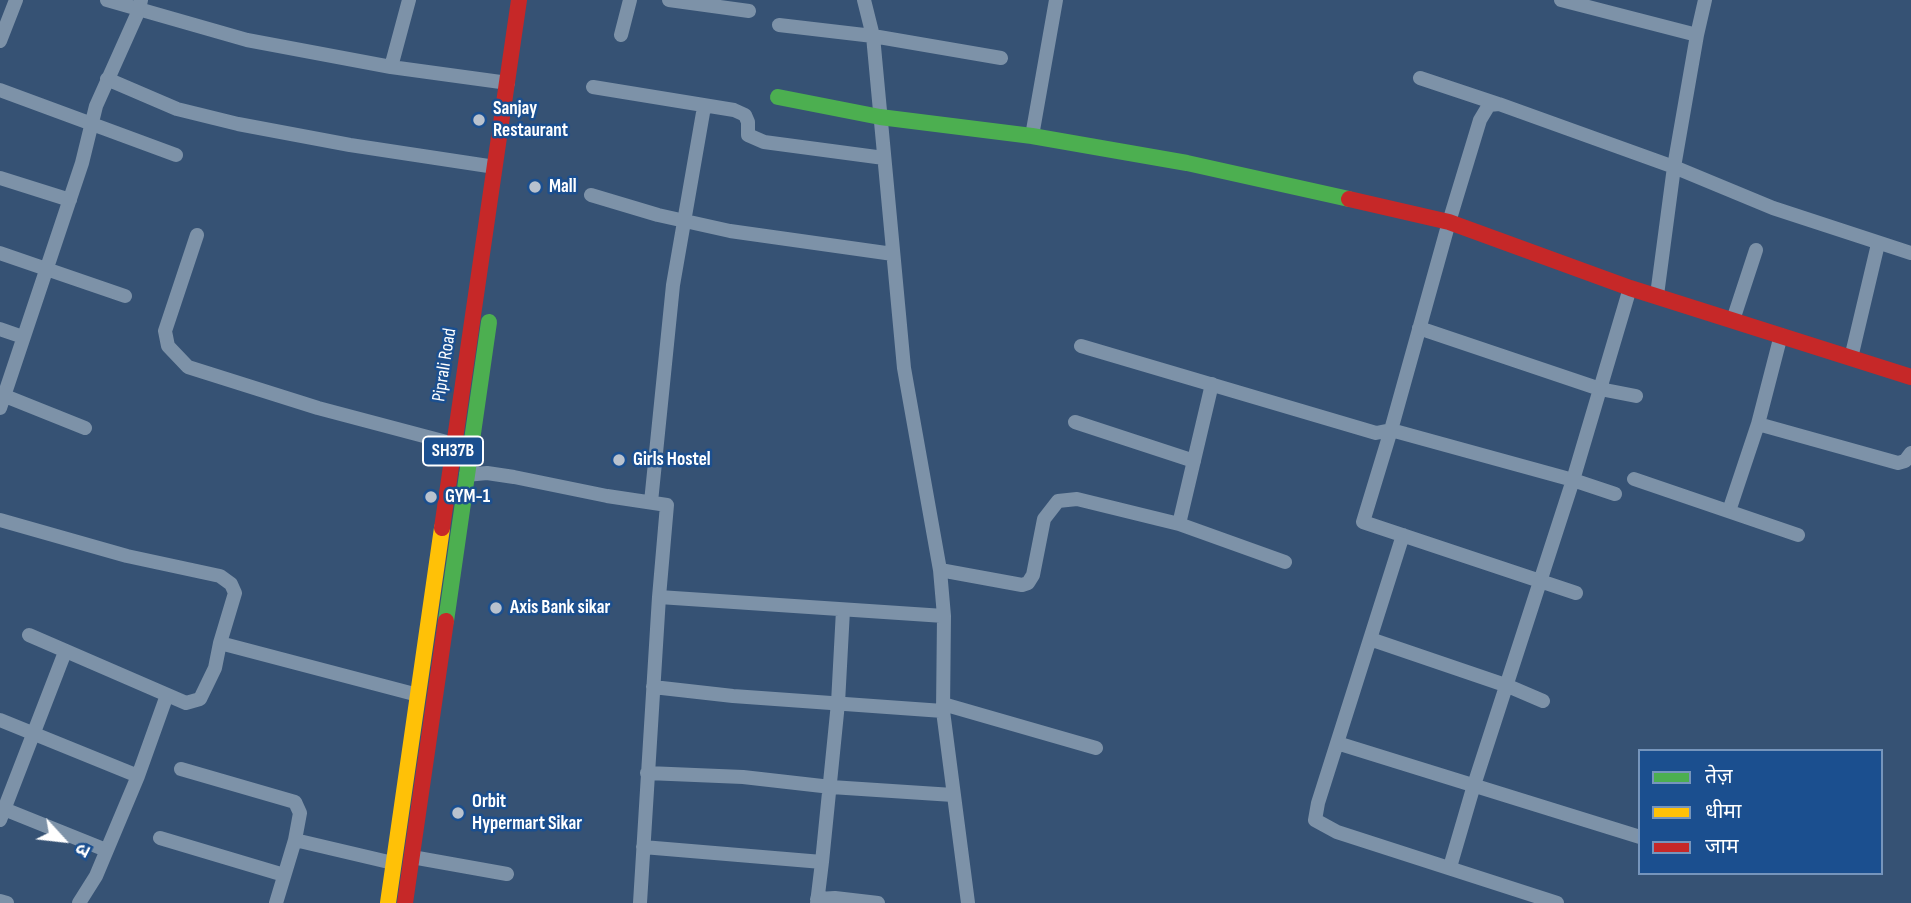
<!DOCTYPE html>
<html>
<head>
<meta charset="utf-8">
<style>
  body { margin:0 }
  #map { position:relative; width:1911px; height:903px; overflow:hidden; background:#365274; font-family:"Sofia Sans Condensed","Noto Sans Devanagari",sans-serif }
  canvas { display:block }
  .legend { position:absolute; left:1638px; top:749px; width:245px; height:126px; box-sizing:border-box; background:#1b4f8f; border:2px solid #7695bc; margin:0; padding:9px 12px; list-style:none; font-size:21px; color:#fff }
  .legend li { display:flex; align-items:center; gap:14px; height:35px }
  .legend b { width:35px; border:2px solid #7695bc }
  .north { position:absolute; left:28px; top:805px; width:70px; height:70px; -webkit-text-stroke:5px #1b4f8f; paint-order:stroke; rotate:117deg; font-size:19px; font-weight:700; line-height:28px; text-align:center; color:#fff }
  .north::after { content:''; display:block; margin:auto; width:24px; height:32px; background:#fff; clip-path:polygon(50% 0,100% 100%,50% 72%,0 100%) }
</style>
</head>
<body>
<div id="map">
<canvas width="1911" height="903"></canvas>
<ul class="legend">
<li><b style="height:9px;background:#4caf50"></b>तेज़</li>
<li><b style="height:9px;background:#ffc107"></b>धीमा</li>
<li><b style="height:9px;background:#c62828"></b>जाम</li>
</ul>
<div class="north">उ</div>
</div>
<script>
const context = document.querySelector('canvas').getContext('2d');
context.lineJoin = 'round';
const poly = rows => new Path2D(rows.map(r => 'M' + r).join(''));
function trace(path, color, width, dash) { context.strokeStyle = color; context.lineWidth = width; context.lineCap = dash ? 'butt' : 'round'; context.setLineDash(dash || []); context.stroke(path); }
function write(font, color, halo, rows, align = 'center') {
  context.font = font + ' "Sofia Sans Condensed",sans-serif'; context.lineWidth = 5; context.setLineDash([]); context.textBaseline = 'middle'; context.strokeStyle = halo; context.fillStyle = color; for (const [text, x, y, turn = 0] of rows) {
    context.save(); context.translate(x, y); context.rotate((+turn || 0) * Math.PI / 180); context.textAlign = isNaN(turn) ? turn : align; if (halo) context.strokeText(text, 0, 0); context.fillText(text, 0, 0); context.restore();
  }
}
const street = poly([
  [107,0,247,40,391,67,508,83],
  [669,0,749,11],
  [864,0,873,36,904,368,940,570,944,616,943,711,968,903],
  [1561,0,1697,35],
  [779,25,873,36,1001,58],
  [621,35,630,0],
  [0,41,16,0],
  [391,67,409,0],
  [1420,78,1498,104],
  [107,79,177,109,238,124,350,145,495,167],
  [593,87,734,110,745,115,748,122,748,135,764,142,884,158],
  [0,90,176,155],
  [1032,136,1056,0],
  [0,178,70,200],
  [591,195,658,215,730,231,893,254],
  [197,235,165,331,168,346,188,367,318,408,454,444],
  [0,253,125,296],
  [1657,295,1674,167,1697,35,1705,0],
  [1733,320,1756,250],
  [1419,328,1600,389,1636,396],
  [0,329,23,337],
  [1081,346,1376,433,1391,430,1363,522,1576,593],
  [1851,358,1878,244],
  [0,394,85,428],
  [0,408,82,163,96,106,139,10,141,0],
  [1075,422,1194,461],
  [1758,424,1898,463,1905,461,1911,453],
  [466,475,487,473,514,477,607,496,667,505,659,597,640,903],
  [1634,479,1798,535],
  [1615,494,1573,480,1391,430,1449,222,1480,120,1489,105,1499,104,1674,167,1773,208,1911,253],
  [651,502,673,285,704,107],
  [1729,511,1758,424,1781,335],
  [0,520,127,556,220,576,231,584,235,593,220,643,418,695],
  [1179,524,1212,384],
  [1403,535,1318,803,1315,820,1337,832,1557,903],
  [940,570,1022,585,1028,583,1033,575,1044,519,1058,501,1077,499,1179,524,1285,562],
  [659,597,944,616],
  [29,635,186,703,200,699,215,668,220,643],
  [1370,639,1508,686,1543,701],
  [653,687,733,696,943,711],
  [943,704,1096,748],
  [0,720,138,776],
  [1337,743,1640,837],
  [181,769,295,802,300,813,295,840,276,903],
  [647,773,743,777,831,787,953,795],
  [4,809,106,850],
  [0,820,65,652],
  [160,838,284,875],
  [295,840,393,863],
  [643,847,822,862,817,903],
  [412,857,507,874],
  [822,862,838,703,843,610],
  [1450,867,1474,785,1573,480,1630,288],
  [817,899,835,898,878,903],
  [0,901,7,903],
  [79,903,96,876,138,776,167,695]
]);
const fast = poly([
  [778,97,880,117,1032,136,1187,163,1349,199],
  [446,621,489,322]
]);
const slow = poly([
  [388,903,442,528]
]);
const jam = poly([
  [1349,199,1449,222,1630,288,1911,377],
  [442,528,519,0],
  [405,903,446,621]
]);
const markers = [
  [479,120,7,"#b9c2ce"],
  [535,187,7,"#b9c2ce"],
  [619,460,7,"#b9c2ce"],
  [431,497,7,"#b9c2ce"],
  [496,608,7,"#b9c2ce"],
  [458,813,7,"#b9c2ce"]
];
const shields = [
  [453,451,60]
];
const shieldNames = [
  ["SH37B",453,451]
];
const poiNames = [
  ["Sanjay",493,109],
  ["Restaurant",493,131],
  ["Mall",549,187],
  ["Girls Hostel",633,460],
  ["GYM-1",445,497],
  ["Axis Bank sikar",510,608],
  ["Orbit",472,802],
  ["Hypermart Sikar",472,824]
];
const streetNames = [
  ["Piprali Road",445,365,-81]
];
trace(street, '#7d92a8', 14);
trace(fast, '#4caf50', 16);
trace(slow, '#ffc107', 16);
trace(jam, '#c62828', 16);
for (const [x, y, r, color] of markers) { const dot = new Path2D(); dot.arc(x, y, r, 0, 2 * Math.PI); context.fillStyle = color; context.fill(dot); trace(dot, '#1b4f8f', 2.5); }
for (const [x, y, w] of shields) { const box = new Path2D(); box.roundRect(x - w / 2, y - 14.5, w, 29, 5); context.fillStyle = '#1b4f8f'; context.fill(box); trace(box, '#fff', 2); }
write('bold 18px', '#fff', null, shieldNames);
write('bold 19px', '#fff', '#1b4f8f', poiNames, 'left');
write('19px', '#fff', '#1b4f8f', streetNames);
</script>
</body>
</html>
